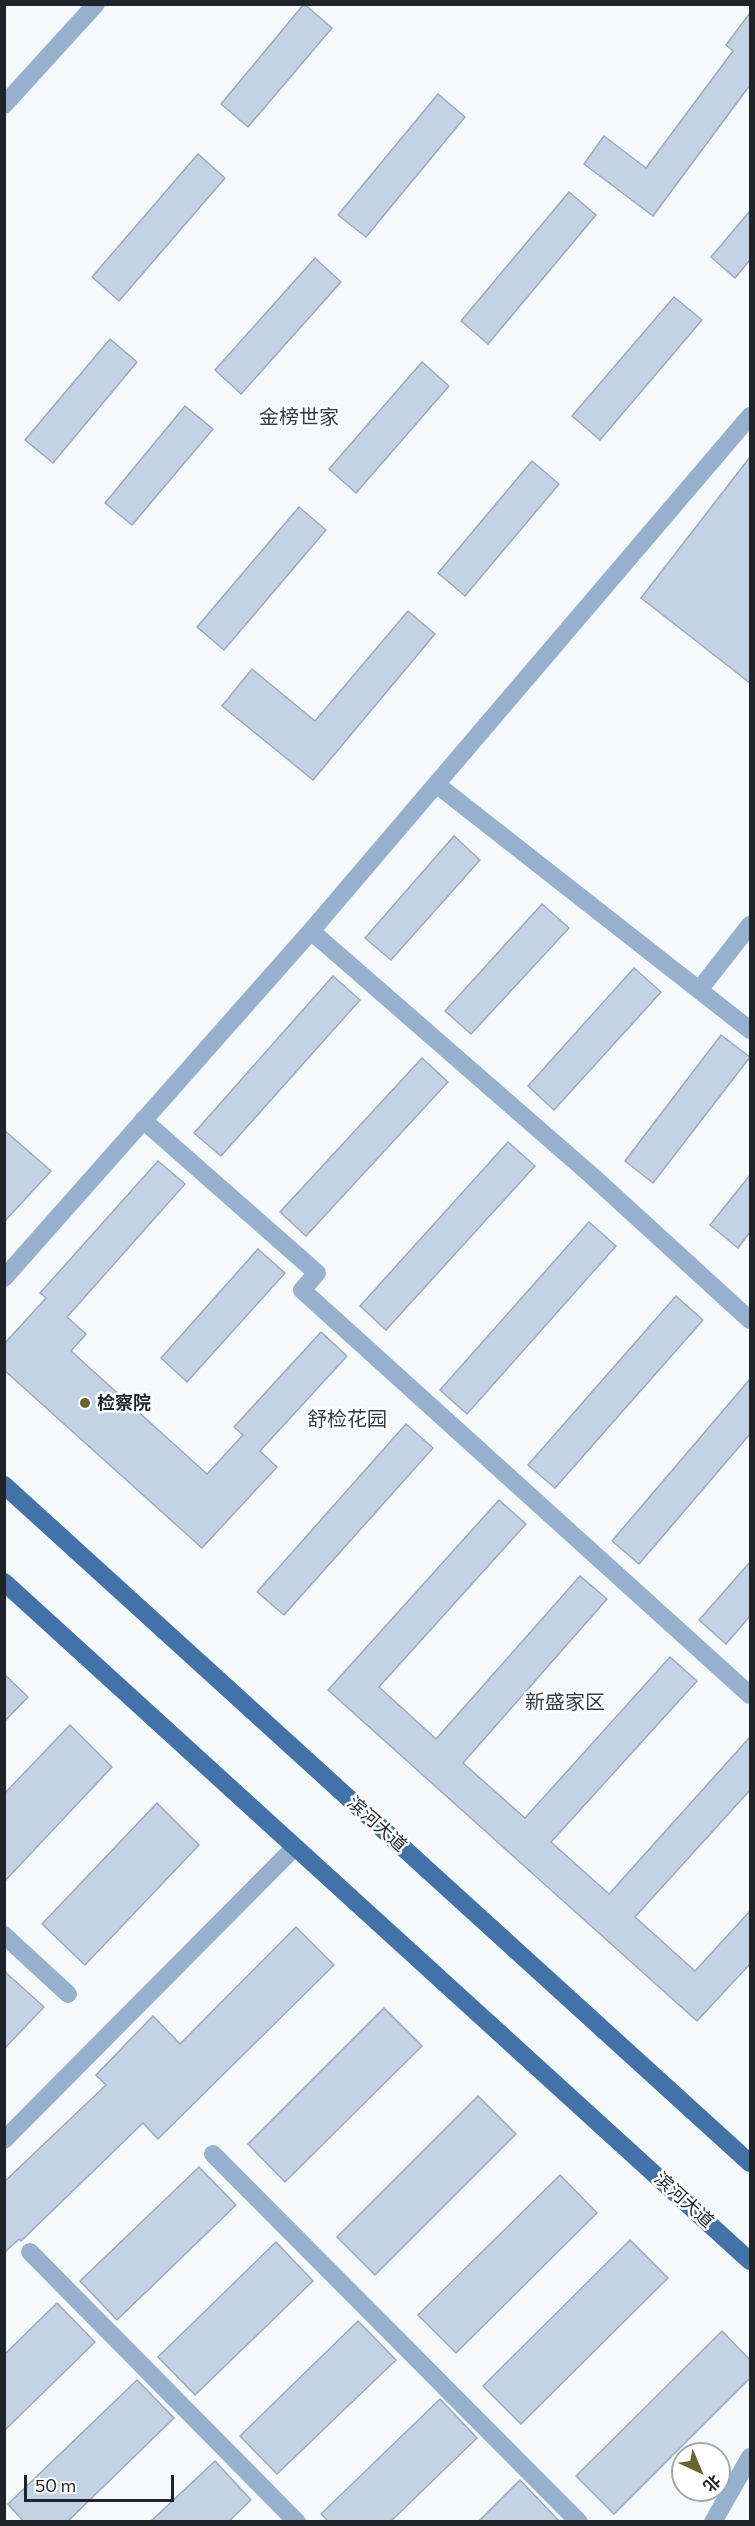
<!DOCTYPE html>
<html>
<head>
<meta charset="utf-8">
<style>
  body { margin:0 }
  #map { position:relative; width:755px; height:2526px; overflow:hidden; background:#f5f9fc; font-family:Commissioner,"Noto Sans SC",sans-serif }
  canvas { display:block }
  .frame { position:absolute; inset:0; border:6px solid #1e242a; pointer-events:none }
  .north { position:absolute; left:671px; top:2442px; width:60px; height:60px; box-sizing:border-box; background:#fff; border:2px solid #a5a7aa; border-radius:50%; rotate:136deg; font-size:16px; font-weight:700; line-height:24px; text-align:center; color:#1e242a }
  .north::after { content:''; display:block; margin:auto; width:21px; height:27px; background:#6b6430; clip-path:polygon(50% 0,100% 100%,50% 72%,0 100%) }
  .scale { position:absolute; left:24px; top:2475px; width:150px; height:27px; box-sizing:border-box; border:3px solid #1e242a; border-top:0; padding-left:8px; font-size:18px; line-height:21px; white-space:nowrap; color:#1e242a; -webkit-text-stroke:4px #fff; paint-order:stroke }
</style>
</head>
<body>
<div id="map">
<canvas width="755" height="2526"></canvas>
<div class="frame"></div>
<div class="north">北</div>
<div class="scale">50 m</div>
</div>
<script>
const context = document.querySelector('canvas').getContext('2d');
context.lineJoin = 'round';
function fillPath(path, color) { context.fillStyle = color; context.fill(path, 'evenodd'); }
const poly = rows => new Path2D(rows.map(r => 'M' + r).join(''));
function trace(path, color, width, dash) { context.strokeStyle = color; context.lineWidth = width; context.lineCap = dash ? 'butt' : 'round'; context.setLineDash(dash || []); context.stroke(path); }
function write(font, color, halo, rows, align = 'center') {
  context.font = font + ' Commissioner,"Noto Sans SC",sans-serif'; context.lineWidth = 5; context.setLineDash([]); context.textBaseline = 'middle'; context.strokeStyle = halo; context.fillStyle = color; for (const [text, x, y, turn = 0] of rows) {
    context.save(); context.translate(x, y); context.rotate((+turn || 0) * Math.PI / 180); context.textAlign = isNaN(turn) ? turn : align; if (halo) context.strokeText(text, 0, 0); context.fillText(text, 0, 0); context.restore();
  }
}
const building = poly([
  [304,4,332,28,248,127,221,104,304,4],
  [750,13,750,85,653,216,584,164,604,136,646,168,733,51,726,45,750,13],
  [438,94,465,117,366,237,338,215,438,94],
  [198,154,225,178,119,301,92,277,198,154],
  [569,192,596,215,488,344,461,321,569,192],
  [750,211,750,260,735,278,711,257,750,211],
  [315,258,341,282,241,394,215,370,315,258],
  [674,297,702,320,600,440,572,416,674,297],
  [110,339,137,362,53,463,25,440,110,339],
  [422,362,449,386,356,493,329,469,422,362],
  [185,406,213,429,132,525,105,503,185,406],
  [750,457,750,683,641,598,750,457],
  [532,461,559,484,465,596,438,573,532,461],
  [299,507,326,530,224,650,197,627,299,507],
  [408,611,435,634,313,780,222,706,252,669,315,721,408,611],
  [454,836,480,860,391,960,365,938,454,836],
  [542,904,569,928,471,1034,445,1011,542,904],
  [634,968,661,992,554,1110,528,1086,634,968],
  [333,976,360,1000,221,1156,194,1133,333,976],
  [721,1035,750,1057,653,1183,625,1161,721,1035],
  [422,1058,448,1082,306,1236,280,1212,422,1058],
  [4,1130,51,1171,4,1222,4,1130],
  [508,1142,535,1166,386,1330,360,1306,508,1142],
  [158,1161,185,1184,67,1317,86,1334,71,1351,207,1474,243,1435,234,1427,321,1332,347,1356,260,1451,277,1467,202,1548,4,1370,4,1344,46,1298,40,1293,158,1161],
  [750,1175,750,1232,738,1248,710,1225,750,1175],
  [589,1222,616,1246,467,1414,440,1390,589,1222],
  [258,1249,285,1273,187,1382,161,1358,258,1249],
  [676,1296,703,1320,555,1488,528,1465,676,1296],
  [750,1379,750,1434,639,1564,612,1541,750,1379],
  [406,1424,433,1448,284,1615,257,1592,406,1424],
  [499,1500,526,1524,379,1687,436,1739,580,1576,607,1599,463,1763,525,1818,670,1657,697,1681,551,1842,609,1894,750,1737,750,1790,635,1917,695,1971,750,1911,750,1964,697,2021,328,1690,499,1500],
  [750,1562,750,1616,726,1644,699,1620,750,1562],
  [4,1674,28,1697,4,1722,4,1674],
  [70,1725,112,1767,4,1882,4,1794,70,1725],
  [157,1803,199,1845,85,1965,42,1924,157,1803],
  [296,1927,334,1965,158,2139,143,2123,21,2241,19,2239,4,2253,4,2182,106,2085,96,2075,153,2016,180,2044,296,1927],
  [4,1971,44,2007,4,2049,4,1971],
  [384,2008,422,2046,285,2182,248,2144,384,2008],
  [478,2096,516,2134,375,2275,337,2237,478,2096],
  [199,2167,236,2205,117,2320,80,2281,199,2167],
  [560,2175,597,2213,456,2353,418,2315,560,2175],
  [630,2240,668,2278,521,2424,483,2386,630,2240],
  [276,2242,313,2281,195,2395,158,2357,276,2242],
  [57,2303,95,2342,4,2431,4,2355,57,2303],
  [358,2321,396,2360,277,2474,240,2436,358,2321],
  [722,2331,750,2360,750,2378,614,2514,576,2476,722,2331],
  [137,2380,174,2418,67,2522,24,2522,8,2504,137,2380],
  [440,2399,477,2438,390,2522,329,2522,321,2514,440,2399],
  [215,2461,251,2500,228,2522,150,2522,215,2461],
  [520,2480,560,2522,478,2522,520,2480]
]);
const street = poly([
  [4,105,96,4],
  [436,784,750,1030],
  [311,931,591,1175,750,1320],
  [699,990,750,925],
  [143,1120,317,1273,302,1290,750,1695],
  [4,1278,311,931,750,416],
  [4,1935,68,1994],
  [4,2140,295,1847],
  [213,2154,579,2522],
  [30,2252,297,2522],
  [713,2522,750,2457]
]);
const primary = poly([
  [4,1485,750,2163],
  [4,1582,750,2261]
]);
const markers = [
  [85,1403,6,"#6b6430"]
];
const poiNames = [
  ["检察院",97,1403]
];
const streetNames = [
  ["滨河大道",377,1824,42],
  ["滨河大道",684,2200,42]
];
const neighbourhoodNames = [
  ["金榜世家",299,417],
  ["舒检花园",347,1419],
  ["新盛家区",565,1702]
];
fillPath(building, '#c3d2e4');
trace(building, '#9baabb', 1.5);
trace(street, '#96b0ce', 18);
trace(primary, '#4272a7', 18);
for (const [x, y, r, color] of markers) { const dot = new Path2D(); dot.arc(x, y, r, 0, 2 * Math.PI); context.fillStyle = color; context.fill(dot); trace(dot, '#fff', 2); }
write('bold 18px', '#1e242a', '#fff', poiNames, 'left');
write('18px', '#1e242a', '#fff', streetNames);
write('20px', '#323e4c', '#fff', neighbourhoodNames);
</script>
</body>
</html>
